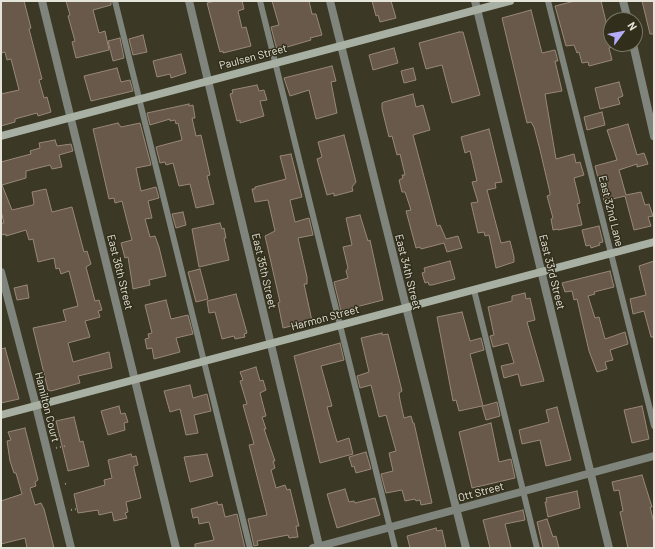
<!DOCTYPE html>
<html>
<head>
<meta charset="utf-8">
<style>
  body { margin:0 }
  #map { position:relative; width:655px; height:549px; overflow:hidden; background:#3b3825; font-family:Barlow,sans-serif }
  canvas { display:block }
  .frame { position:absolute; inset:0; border:2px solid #e5e4d8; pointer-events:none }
  .north { position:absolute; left:603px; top:12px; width:40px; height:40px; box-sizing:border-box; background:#312e1b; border:1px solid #797767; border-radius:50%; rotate:58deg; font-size:11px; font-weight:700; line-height:16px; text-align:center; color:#e5e4d8 }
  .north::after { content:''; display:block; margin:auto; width:14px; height:18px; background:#b4acf9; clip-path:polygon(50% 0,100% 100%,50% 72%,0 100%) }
</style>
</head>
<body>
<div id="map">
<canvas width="655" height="549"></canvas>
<div class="frame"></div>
<div class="north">N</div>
</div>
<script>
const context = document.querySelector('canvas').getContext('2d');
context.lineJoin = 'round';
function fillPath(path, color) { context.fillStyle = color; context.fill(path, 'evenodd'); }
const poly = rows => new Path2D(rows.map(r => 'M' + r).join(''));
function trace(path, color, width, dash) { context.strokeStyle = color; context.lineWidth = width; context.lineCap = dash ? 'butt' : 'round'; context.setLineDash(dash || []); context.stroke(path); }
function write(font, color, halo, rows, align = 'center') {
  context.font = font + ' Barlow,sans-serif'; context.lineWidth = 3; context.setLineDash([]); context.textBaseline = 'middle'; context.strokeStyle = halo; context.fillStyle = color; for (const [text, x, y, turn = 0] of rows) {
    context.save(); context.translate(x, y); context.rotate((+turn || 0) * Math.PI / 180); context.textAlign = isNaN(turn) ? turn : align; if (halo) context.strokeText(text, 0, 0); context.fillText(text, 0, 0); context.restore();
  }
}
const building = poly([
  [1,1,24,1,31,28,29,29,42,79,39,80,44,98,47,97,51,112,38,116,37,113,15,119,15,122,1,126,1,94,19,90,11,59,7,60,5,52,1,53,1,1],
  [66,1,111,1,111,5,93,10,99,33,105,31,109,50,76,58,72,42,75,41,68,16,70,15,66,1],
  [215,1,242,1,244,9,238,11,242,28,246,27,251,46,223,53,223,51,220,52,207,3,215,1],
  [272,1,309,1,312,14,316,14,322,35,310,38,311,40,277,50,271,27,279,25,272,1],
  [372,1,391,1,396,18,380,22,378,15,376,16,372,1],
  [575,1,601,1,612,47,609,48,612,60,589,66,588,62,582,63,579,52,577,53,574,45,566,46,555,6,575,1],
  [642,1,654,1,654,34,650,34,642,1],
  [531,10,542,53,555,50,558,61,555,61,562,91,545,94,556,159,574,154,576,163,580,162,584,175,574,178,580,203,577,204,582,225,558,230,558,229,553,230,551,219,553,218,547,196,550,195,550,193,540,150,534,127,531,122,527,123,502,18,531,10],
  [459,32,463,32,480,95,452,103,442,65,426,69,419,43,459,32],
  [143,35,147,52,133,55,129,39,143,35],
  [120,38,124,58,113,61,108,41,120,38],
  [394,48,398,63,373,70,369,55,394,48],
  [181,54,186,73,171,78,170,74,157,77,153,61,181,54],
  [332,66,336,81,331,82,337,113,316,119,309,90,290,96,284,78,332,66],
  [117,68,121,82,130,80,133,91,91,101,84,76,117,68],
  [413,68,416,80,404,83,401,71,413,68],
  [619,82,623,96,618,98,620,104,600,109,595,88,619,82],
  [257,85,259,91,264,90,267,100,260,101,264,116,240,123,240,120,237,121,230,94,233,93,232,90,257,85],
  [413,94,416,107,423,105,430,130,413,135,437,226,440,225,446,239,458,236,462,248,447,252,444,243,421,249,420,247,416,248,406,211,411,210,405,192,402,192,399,180,403,178,402,175,405,175,400,154,397,155,392,136,389,137,382,109,382,103,384,102,413,94],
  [189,104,189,106,193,105,195,118,192,118,196,136,201,135,210,175,207,176,214,204,196,208,190,184,179,186,173,163,166,165,165,162,160,163,156,147,182,140,178,123,176,124,175,120,170,121,170,119,150,125,147,113,189,104],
  [602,112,605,125,587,130,584,117,602,112],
  [118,123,121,127,140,123,151,165,136,168,141,191,156,187,159,198,148,201,152,218,145,219,150,237,155,236,159,247,166,276,149,280,150,285,133,289,128,257,125,258,121,243,132,240,127,221,122,201,115,203,114,198,109,199,93,129,118,123],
  [628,124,637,155,644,153,648,164,637,167,637,164,619,170,626,195,641,192,645,205,649,204,653,216,648,217,651,226,634,230,625,196,604,201,595,166,617,160,607,130,628,124],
  [489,129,502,182,495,183,496,188,487,190,501,243,510,241,514,257,514,262,496,268,489,235,485,236,484,232,478,233,471,203,478,202,472,182,477,181,470,151,465,153,461,137,489,129],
  [344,135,356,182,352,187,353,191,334,196,334,193,327,195,317,159,322,157,318,142,344,135],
  [55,140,57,146,71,144,73,151,59,155,62,167,52,169,50,165,26,171,26,178,2,185,12,210,33,205,34,203,32,192,46,189,52,212,72,207,84,252,87,251,91,264,86,267,95,301,99,300,102,310,98,311,100,317,85,321,90,337,68,343,73,362,109,352,112,368,78,376,80,383,51,391,48,390,33,328,66,321,63,310,78,306,69,271,61,274,59,268,56,269,54,258,38,262,33,239,29,240,26,230,6,236,6,234,1,235,1,223,4,223,1,211,1,162,31,154,30,151,40,148,39,143,55,140],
  [291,154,302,197,290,200,295,222,309,218,313,235,298,238,307,277,307,284,304,284,312,321,283,328,278,303,280,302,265,236,275,231,268,200,255,202,252,189,255,189,255,187,286,179,280,156,291,154],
  [183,212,186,225,176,228,172,214,183,212],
  [360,215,368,241,370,240,383,300,352,308,353,312,342,315,334,282,348,278,346,271,348,268,343,247,352,245,346,218,360,215],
  [220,223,222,229,224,228,226,238,224,238,229,260,199,267,192,229,220,223],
  [599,226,603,242,599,243,600,245,591,248,590,245,586,246,582,230,599,226],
  [450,261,455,279,432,285,429,285,428,282,425,283,422,273,425,272,424,268,450,261],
  [654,261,654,337,651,337,644,311,633,314,630,299,646,295,639,266,654,261],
  [200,269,208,299,196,302,188,272,200,269],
  [610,271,614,287,594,292,595,294,588,296,595,318,599,317,605,339,625,332,628,344,610,350,613,360,605,362,607,369,597,372,589,351,577,299,574,300,572,291,565,292,562,283,610,271],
  [27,285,29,298,17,300,14,288,27,285],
  [525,293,526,299,530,298,533,311,535,320,527,322,544,381,521,386,518,374,504,378,501,366,514,363,508,343,493,347,490,336,494,335,488,307,512,301,512,296,525,293],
  [236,294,247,333,244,334,245,337,235,339,234,336,222,339,215,312,209,313,207,301,236,294],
  [166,300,171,319,188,315,193,334,176,338,180,352,154,359,152,348,147,349,145,339,149,338,148,334,152,333,145,305,166,300],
  [462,312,470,341,481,338,484,350,470,354,483,406,497,402,500,416,486,420,482,406,459,411,456,400,453,401,437,317,462,312],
  [382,333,382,335,388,334,402,391,399,393,400,400,404,418,411,416,413,423,414,423,432,503,421,505,420,500,416,501,415,499,405,501,402,490,386,493,381,474,393,471,389,453,396,451,386,415,379,417,371,385,360,388,357,376,369,372,361,338,382,333],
  [340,343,344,360,321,366,332,406,327,407,337,442,349,438,353,454,320,463,294,356,340,343],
  [5,348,19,399,1,403,1,349,5,348],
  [256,367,260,381,263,380,266,390,260,393,266,416,262,417,266,429,264,429,275,461,273,461,275,468,271,470,276,488,285,485,287,490,290,489,299,526,296,526,298,537,289,538,288,535,257,541,258,545,254,546,248,519,267,515,249,445,254,444,243,405,247,404,240,381,243,380,240,372,256,367],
  [190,385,193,398,207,394,211,411,194,415,198,433,186,435,180,409,170,412,164,391,190,385],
  [119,406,121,414,125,413,128,422,124,423,125,430,108,435,101,411,119,406],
  [642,406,649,439,632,443,624,410,642,406],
  [557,407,571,460,546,466,540,440,522,444,519,430,549,422,546,410,557,407],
  [74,417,80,442,83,441,89,466,68,471,56,421,74,417],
  [491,423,499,462,511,459,515,478,472,488,459,432,491,423],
  [25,428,38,480,35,482,36,486,30,488,35,505,41,503,44,509,54,548,27,548,25,538,1,544,1,501,22,494,16,473,14,473,10,461,7,441,11,440,8,432,25,428],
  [366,452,371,469,356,473,354,466,352,467,349,457,366,452],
  [131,454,132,457,136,456,138,465,134,466,134,469,141,498,126,502,128,512,125,513,127,518,114,521,112,512,99,515,98,510,78,513,74,494,105,485,104,480,112,478,108,460,131,454],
  [207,454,213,476,190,482,184,457,207,454],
  [642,475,652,507,650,507,654,523,654,548,628,548,620,512,623,511,619,490,614,491,612,482,642,475],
  [345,489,349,502,354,501,355,503,375,498,380,515,337,528,327,494,345,489],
  [577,491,580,508,548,517,545,502,547,502,546,498,577,491],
  [217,502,218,505,222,504,225,517,237,514,245,548,195,548,195,544,214,540,209,522,199,524,198,517,193,518,191,509,217,502],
  [523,510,525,520,505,524,511,548,490,548,483,520,523,510],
  [547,519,553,537,556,536,559,548,543,548,537,522,547,519],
  [436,528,437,531,442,530,446,548,410,548,407,536,436,528]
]);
const path = poly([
  [56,448,65,446],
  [65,484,69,483],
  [71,510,77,509]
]);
const lane = poly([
  [115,1,250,548],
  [260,1,395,548],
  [548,1,654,426],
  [474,290,537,548]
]);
const street = poly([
  [42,1,176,548],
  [189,1,319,546],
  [330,1,466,548],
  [475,1,609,548],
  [623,1,628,20],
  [633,44,654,136],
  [1,272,36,406,71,548],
  [313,548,654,456]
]);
const secondary = poly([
  [1,136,510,1],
  [1,415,654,242]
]);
const streetNames = [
  ["Paulsen Street",253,57,-15],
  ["East 32nd Lane",611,211,76],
  ["East 35th Street",264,271,77],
  ["East 36th Street",120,272,76],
  ["East 34th Street",408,272,76],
  ["East 33rd Street",552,272,76],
  ["Harmon Street",325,318,-15],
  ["Hamilton Court",47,407,76],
  ["Ott Street",481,492,-15]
];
fillPath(building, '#69594a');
trace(building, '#987', 1);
trace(path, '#949283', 2, [1, 3]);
trace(lane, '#7f857c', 6);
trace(street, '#7f857c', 8);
trace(secondary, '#a7b0a2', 8);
write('11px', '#e5e4d8', '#312e1b', streetNames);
</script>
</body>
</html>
